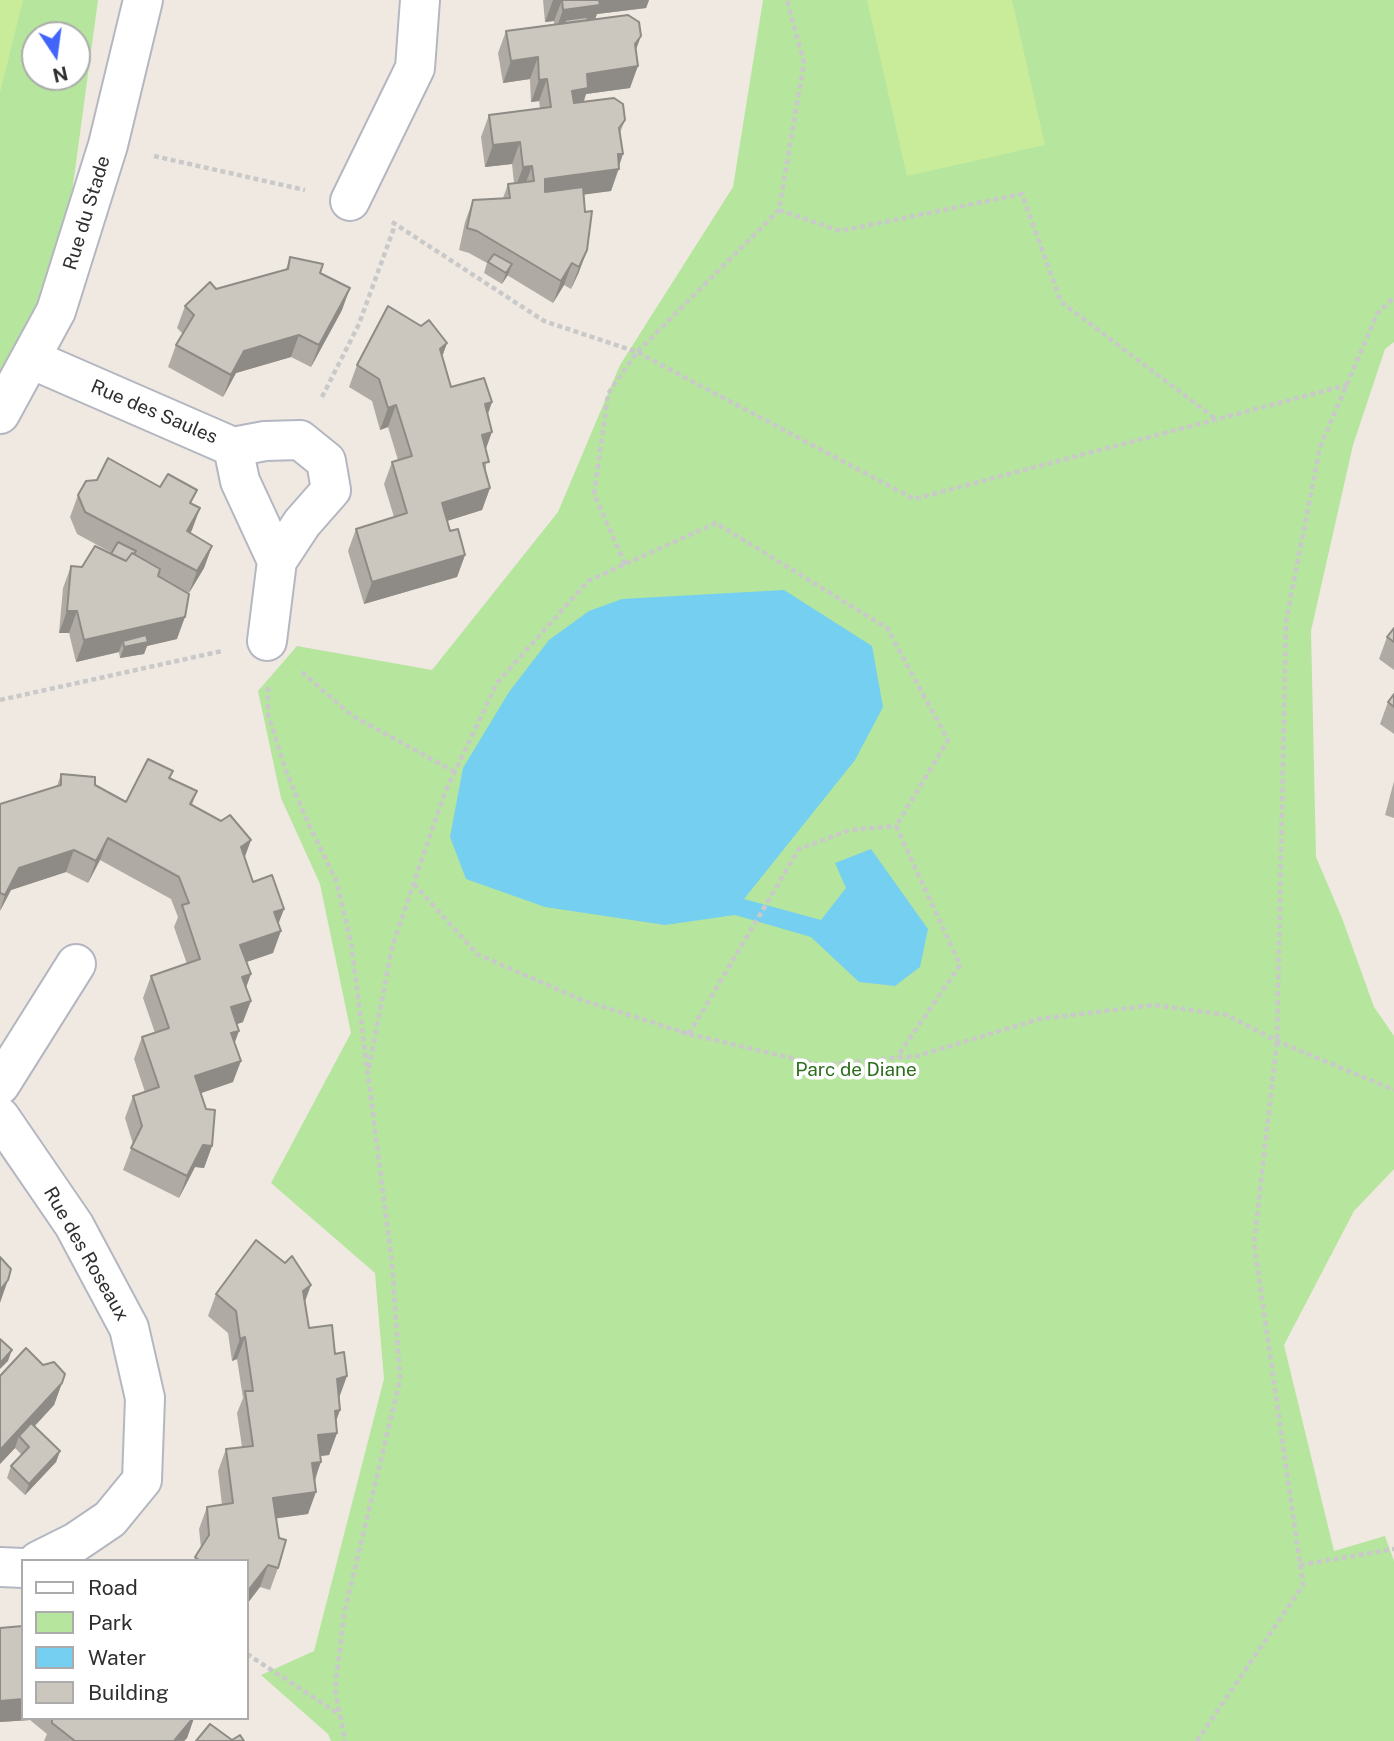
<!DOCTYPE html>
<style>
body{margin:0}
#map{position:relative;width:1394px;height:1741px;overflow:hidden;background:#efe9e1;font-family:"Public Sans",sans-serif}
canvas{display:block}
.legend{position:absolute;left:21px;top:1559px;width:228px;height:161px;box-sizing:border-box;background:#fff;border:2px solid #ababab;margin:0;padding:9px 12px;list-style:none;font-size:21px;color:#2e2e2e}
.legend li{display:flex;align-items:center;gap:14px;height:35px}
.legend b{width:35px;border:2px solid #ababab}
.north{position:absolute;left:21px;top:21px;width:70px;height:70px;box-sizing:border-box;background:#fff;border:2px solid #ababab;border-radius:50%;rotate:167deg;font-size:19px;font-weight:700;line-height:28px;text-align:center;color:#2e2e2e}
.north::after{content:'';display:block;margin:auto;width:24px;height:32px;background:#4264fb;clip-path:polygon(50% 0,100% 100%,50% 72%,0 100%)}
</style>
<div id="map">
<canvas width="1394" height="1741"></canvas>
<ul class="legend">
<li><b style="height:9px;background:#fff"></b>Road</li>
<li><b style="height:19px;background:#b6e59e"></b>Park</li>
<li><b style="height:19px;background:#75cff0"></b>Water</li>
<li><b style="height:19px;background:#cbc7bf"></b>Building</li>
</ul>
<div class="north">N</div>
</div>
<script>
const context = document.querySelector('canvas').getContext('2d');
context.lineJoin = 'round';
function fillPath(path, color) { context.fillStyle = color; context.fill(path, 'evenodd'); }
const shape = rows => new Path2D(rows.map(r => 'M' + r).join(''));
function trace(path, color, width, dash) { context.strokeStyle = color; context.lineWidth = width; context.lineCap = dash ? 'butt' : 'round'; context.setLineDash(dash || []); context.stroke(path); }
function label(font, color, halo, rows, align = 'center') {
  context.font = font + ' "Public Sans",sans-serif'; context.lineWidth = 7; context.setLineDash([]); context.textBaseline = 'middle'; context.strokeStyle = halo; context.fillStyle = color; for (const [text, x, y, turn = 0] of rows) {
    context.save(); context.translate(x, y); context.rotate((+turn || 0) * Math.PI / 180); context.textAlign = isNaN(turn) ? turn : align; if (halo) context.strokeText(text, 0, 0); context.fillText(text, 0, 0); context.restore();
  }
}
fillPath(shape([
 [0,0,98,0,56,311,0,413],
 [35,35,77,35,77,77,35,77],
 [763,0,1394,0,1394,342,1385,349,1353,445,1311,631,1316,857,1342,918,1374,1007,1394,1036,1394,1169,1354,1211,1284,1345,1334,1551,1385,1536,1394,1561,1394,1741,331,1741,328,1734,261,1675,314,1651,384,1379,375,1273,271,1183,351,1033,320,884,281,798,258,691,297,646,432,670,558,512,620,365,733,187]
]), '#b6e59e');
fillPath(shape([
 [0,0,23,0,0,93],
 [867,0,1012,0,1045,145,907,176]
]), '#c9ec9a');
fillPath(shape([
 [784,590,872,646,883,707,855,760,744,899,821,920,846,888,835,863,871,849,928,929,920,967,895,986,859,982,811,937,735,915,665,925,545,907,466,879,450,837,463,768,509,692,549,640,589,611,622,599]
]), '#75cff0');
const minor = shape([
 [350,201,415,68,420,0],
 [31,359,233,447,265,441,300,440,326,461,331,490,302,523,277,561,267,641],
 [0,414,56,311,108,145,143,0],
 [233,447,240,481,277,561],
 [0,1085,76,964],
 [0,1117,74,1225,129,1328,145,1398,142,1480,110,1519,76,1542,38,1561],
 [0,1567,23,1568]
]);
trace(minor, '#b4b7c1', 42);
trace(shape([
 [154,156,305,190],
 [779,210,840,231,1022,194,1061,302,1216,419],
 [392,222,544,321,637,352,914,499,1347,385],
 [322,397,359,324,395,225],
 [625,564,594,494,608,394,637,352,779,210,804,63,787,0],
 [302,672,351,715,455,772],
 [268,687,268,714,286,771,309,825,336,880,351,942,392,1263,400,1380,344,1614,335,1690,345,1741],
 [0,700,222,651],
 [896,826,960,965,897,1057],
 [414,884,477,954,582,1000,689,1034,680,1032,821,1065,917,1056,1039,1019,1154,1005,1227,1015,1277,1041,1394,1090],
 [689,1034,799,849,850,830,896,826],
 [369,1068,392,947,445,792,497,683,588,581,625,564,716,523,887,628,948,740,896,826],
 [1300,1565,1394,1549],
 [247,1654,339,1714],
 [1197,1741,1303,1585,1254,1243,1277,1041,1286,621,1320,447,1377,314,1394,297]
]), '#c9c9c9', 4.5, [5, 3.5]);
trace(minor, '#fff', 38);
fillPath(shape([
 [543,0,649,0,646,8,597,14,595,19,636,52,630,88,586,94,584,102,625,120,620,133,619,169,611,191,584,194,579,272,571,289,564,285,553,303,507,275,502,284,484,273,487,263,469,253,459,250,465,222,473,200,503,198,508,184,514,183,512,164,485,167,481,137,489,115,540,108,539,101,531,102,530,79,503,83,498,53,506,31,554,24,554,21,545,22],
 [290,257,320,273,342,310,311,367,291,357,236,373,223,397,168,367,176,345,183,334,177,328,185,306,216,289,286,269],
 [447,343,442,357,451,387,492,402,488,414,486,450,486,471,490,488,482,510,447,521,450,531,465,555,457,577,364,604,348,551,356,529,394,517,384,484,392,462,398,460,388,427,380,430,372,401,349,387,357,365],
 [78,495,191,504,200,508,190,533,212,546,204,568,189,593,177,587,177,639,147,646,144,654,120,658,119,652,76,662,69,633,59,633,63,588,71,566,82,567,112,553,77,534,70,517],
 [1394,628,1394,670,1379,659,1387,637],
 [1394,694,1394,734,1380,724,1388,702],
 [173,771,170,778,197,791,192,805,251,840,244,857,253,882,284,909,278,923,273,953,246,962,246,987,243,1022,237,1024,235,1042,233,1082,201,1093,212,1146,204,1168,195,1167,179,1198,123,1170,133,1144,125,1118,133,1096,145,1092,134,1059,142,1037,155,1033,143,998,151,976,187,964,174,927,178,917,171,899,100,860,88,883,66,872,11,890,0,911,0,804,57,786,61,774,95,785,126,802],
 [1394,781,1394,818,1385,815],
 [216,1294,305,1302,309,1328,338,1398,340,1410,336,1421,337,1433,329,1455,321,1456,308,1514,276,1518,278,1568,270,1590,260,1587,247,1604,247,1561,193,1561,201,1548,199,1529,207,1507,222,1505,218,1471,226,1449,242,1447,237,1413,243,1398,237,1359,232,1361,228,1333,208,1316],
 [43,1365,65,1374,54,1405,34,1426,60,1451,56,1462,25,1495,7,1478,11,1466,22,1455,15,1448,0,1464,0,1376],
 [0,1628,23,1718,194,1718,187,1738,184,1741,44,1741,47,1734,30,1720,0,1722]
]), '#afaba4');
fillPath(shape([
 [553,0,562,0,554,21,545,22],
 [596,0,649,0,646,8,597,14,592,27,565,20,561,31,555,32,563,10],
 [641,36,633,58,635,44],
 [538,57,530,79,503,83,511,61],
 [638,66,630,88,586,94,580,110,564,113,572,91,587,74],
 [547,79,539,101,531,102,539,80],
 [520,142,512,164,485,167,493,145],
 [618,154,623,154,611,191,537,201,545,179],
 [532,166,524,188,515,189,523,167],
 [587,250,579,272,571,289,579,267],
 [572,263,564,285,553,303,561,281],
 [512,264,508,275,502,284,506,273],
 [350,288,342,310,311,367,319,345],
 [299,335,291,357,236,373,223,397,231,375,244,351],
 [447,343,439,365,440,349],
 [492,402,484,424,485,404],
 [396,405,388,427,380,430,388,408],
 [492,432,484,454,482,435],
 [490,488,482,510,434,525,442,503],
 [200,508,192,530,179,553,187,531],
 [212,546,204,568,189,593,197,571],
 [465,555,457,577,364,604,372,582],
 [67,611,77,611,69,633,59,633],
 [185,617,177,639,147,646,144,654,120,658,124,647,123,641,119,652,76,662,84,640],
 [108,838,100,860,88,883,96,861],
 [251,840,243,862,241,847],
 [74,850,66,872,11,890,0,911,5,895,19,868],
 [284,909,276,930,274,912],
 [281,931,273,953,232,967,240,945],
 [251,974,243,996,242,977],
 [251,1001,243,1022,223,1029,231,1007],
 [239,1031,231,1053,231,1033],
 [241,1061,233,1082,187,1098,195,1076],
 [203,1145,212,1146,204,1168,195,1167,179,1198,187,1176],
 [8,1280,0,1303,0,1290],
 [311,1285,303,1307,303,1291],
 [245,1337,237,1359,232,1361,240,1339],
 [12,1350,8,1361,0,1369,0,1363],
 [347,1376,339,1398,337,1379],
 [62,1383,54,1405,22,1440,19,1436,15,1448,0,1464,0,1450],
 [340,1410,332,1432,335,1411],
 [337,1433,329,1455,310,1457,318,1435],
 [60,1451,56,1462,25,1495,29,1484],
 [321,1462,313,1484,312,1463],
 [316,1492,308,1514,265,1520,273,1498],
 [268,1565,260,1587,247,1604,247,1592],
 [23,1699,23,1718,31,1718,30,1720,0,1722,0,1701],
 [193,1718,194,1718,187,1738,184,1741,174,1741]
]), '#8e8b86');
const building = shape([
 [562,0,599,0,600,5,563,10,562,0],
 [628,15,639,22,641,36,635,44,638,66,587,74,588,88,572,91,574,103,614,98,623,104,625,120,619,128,623,154,618,154,619,169,545,179,545,192,583,187,585,212,592,211,587,250,579,267,572,263,561,281,477,231,467,228,473,200,510,198,508,184,534,181,532,166,523,167,520,142,493,145,489,115,551,107,547,79,539,80,538,57,511,61,506,31,628,15],
 [587,17,588,20,565,23,565,20,587,17],
 [494,254,512,264,506,273,488,262,494,254],
 [290,257,323,264,320,273,350,288,319,345,299,335,244,351,231,375,176,345,194,315,185,306,210,282,216,289,288,269,290,257],
 [388,306,421,326,429,320,447,343,440,349,451,387,484,378,492,402,485,404,492,432,482,435,489,462,483,463,490,488,442,503,450,531,458,529,465,555,372,582,356,529,407,513,392,462,412,456,396,405,388,408,379,379,357,365,388,306],
 [108,458,160,487,168,474,197,490,190,503,200,508,187,531,212,546,197,571,85,512,78,495,86,481,97,480,108,458],
 [118,542,136,551,134,554,132,553,126,561,111,554,118,542],
 [95,546,126,561,132,553,160,569,158,576,189,594,185,617,84,640,77,611,67,611,71,566,82,567,95,546],
 [1394,628,1394,642,1387,637,1394,628],
 [146,635,148,642,124,647,123,641,146,635],
 [1394,694,1394,707,1388,702,1394,694],
 [148,759,173,771,169,778,197,791,190,804,221,821,230,815,251,840,241,847,253,882,272,875,284,909,274,912,281,931,240,945,251,974,242,977,251,1001,231,1007,239,1031,231,1033,241,1061,195,1076,206,1109,215,1110,212,1146,203,1145,187,1176,131,1148,142,1126,133,1096,159,1087,142,1037,169,1028,151,976,200,959,182,905,189,903,179,877,108,838,96,861,74,850,19,868,5,895,0,893,0,804,61,785,61,774,95,777,95,785,126,802,148,759],
 [256,1240,285,1263,292,1256,311,1285,303,1291,309,1328,332,1325,335,1354,344,1352,347,1376,337,1379,340,1410,335,1411,337,1433,318,1435,321,1462,312,1463,316,1492,273,1498,279,1538,286,1540,278,1568,268,1565,247,1592,247,1561,200,1561,195,1557,209,1535,207,1507,233,1503,226,1449,253,1446,245,1391,253,1391,245,1337,240,1339,236,1311,216,1294,256,1240],
 [0,1257,11,1269,8,1280,0,1290,0,1257],
 [0,1339,12,1350,0,1363,0,1339],
 [26,1348,43,1365,54,1362,65,1374,62,1383,0,1450,0,1376,26,1348],
 [31,1423,60,1451,29,1484,11,1466,29,1447,19,1436,31,1423],
 [23,1626,23,1699,0,1701,0,1628,23,1626],
 [53,1718,193,1718,174,1741,75,1741,52,1723,52,1720,53,1718],
 [210,1724,232,1740,240,1735,244,1741,196,1741,210,1724]
]);
fillPath(building, '#cbc7bf');
trace(building, '#8e8b86', 2);
label('19px', '#2e2e2e', '#fff', [
 ["Rue du Stade",87,213,-73],
 ["Rue des Saules",154,412,23],
 ["Rue des Roseaux",86,1254,60]
]);
label('19px', '#2c6e1b', '#fff', [
 ["Parc de Diane",856,1070]
]);
</script>
